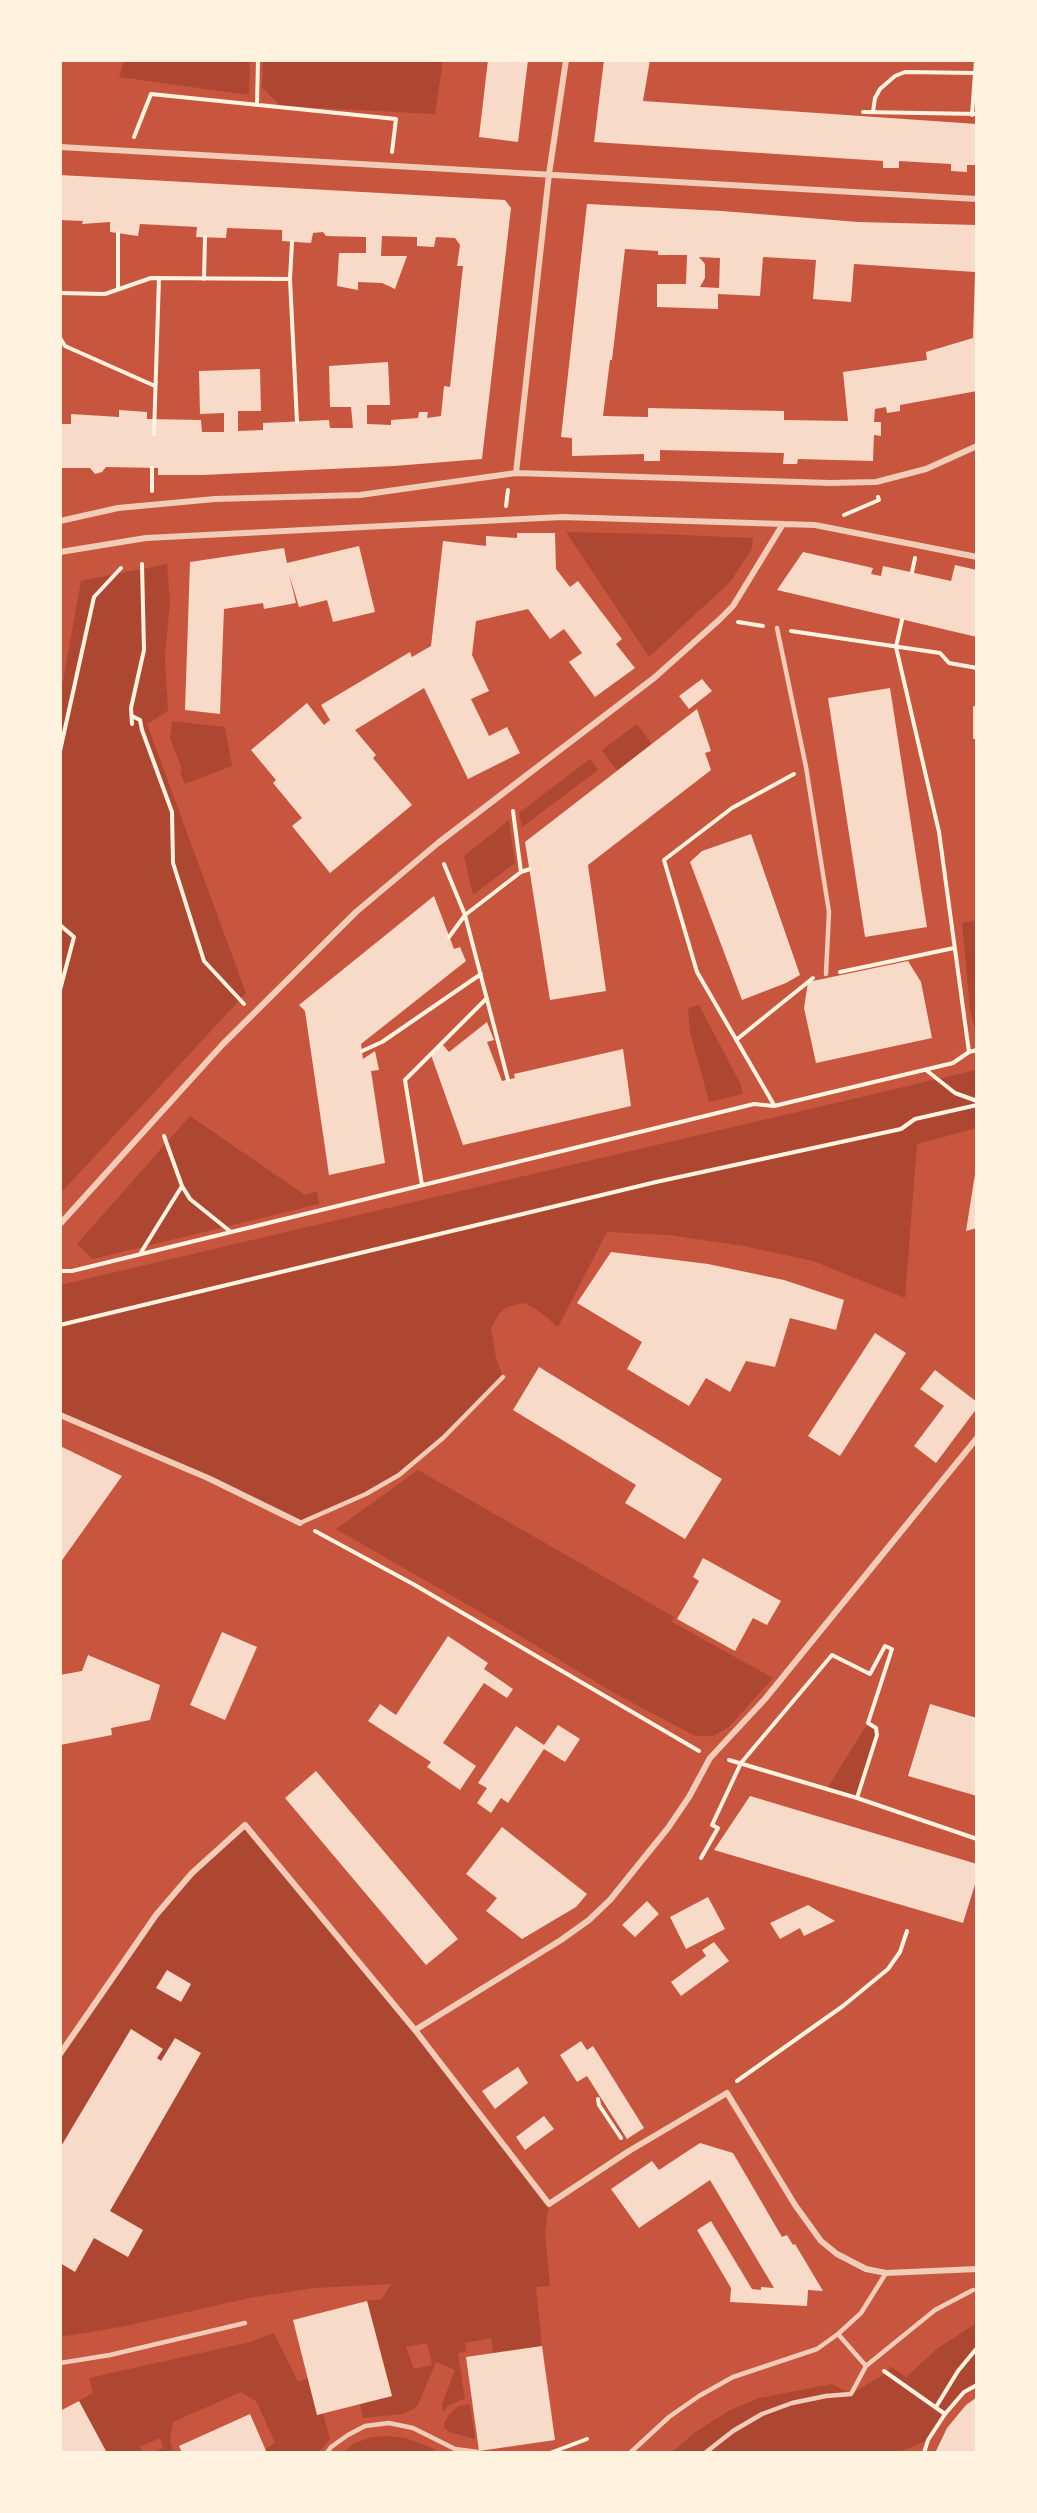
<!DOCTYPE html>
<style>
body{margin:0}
#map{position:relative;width:1037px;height:2513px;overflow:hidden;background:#c8553d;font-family:"Alegreya Sans",sans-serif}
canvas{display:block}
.frame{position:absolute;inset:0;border:62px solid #fff3e0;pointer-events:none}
</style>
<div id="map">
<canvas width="1037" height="2513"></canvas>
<div class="frame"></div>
</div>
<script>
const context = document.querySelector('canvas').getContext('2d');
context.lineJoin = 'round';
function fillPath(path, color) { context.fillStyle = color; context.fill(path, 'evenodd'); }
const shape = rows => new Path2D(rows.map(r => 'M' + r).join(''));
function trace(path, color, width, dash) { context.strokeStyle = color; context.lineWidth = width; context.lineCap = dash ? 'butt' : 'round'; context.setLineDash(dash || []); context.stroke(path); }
fillPath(shape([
 [124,60,250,60,249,95,119,77],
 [263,60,443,60,435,114,281,106,262,88],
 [566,532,659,534,753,538,752,549,730,582,649,657],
 [167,564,170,602,165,657,168,711,147,724,246,993,60,1194,60,697,81,581],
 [172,721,225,727,232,766,185,784,180,773,182,769,170,739],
 [637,724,652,744,617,771,602,750],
 [590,759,598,770,522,827,519,813],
 [509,820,515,863,473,895,464,856],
 [974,921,975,926,977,926,977,1036,970,1010,962,923],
 [699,1005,740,1083,743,1094,709,1102,690,1032,688,1008],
 [975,1058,977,1058,977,1128,917,1144,905,1298,813,1261,743,1246,669,1235,607,1232,558,1327,540,1312,525,1303,507,1307,499,1314,491,1328,496,1358,503,1377,421,1458,366,1494,300,1523,208,1478,60,1415,60,1285,976,1070],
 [190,1116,305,1195,317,1191,319,1204,93,1259,77,1244],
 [418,1470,674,1617,672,1622,773,1678,729,1727,713,1736,695,1736,616,1694,487,1616,336,1529],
 [868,1723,877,1731,857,1798,826,1790],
 [245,1825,415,2030,549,2204,545,2233,550,2286,536,2287,542,2346,493,2353,491,2338,465,2343,466,2352,458,2353,465,2399,449,2405,443,2412,442,2404,455,2370,436,2362,418,2405,412,2410,402,2414,363,2418,360,2404,392,2396,367,2301,382,2299,391,2284,314,2288,249,2298,126,2326,60,2337,60,2054,156,1915,192,1873],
 [427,2343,432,2365,414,2369,406,2347],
 [977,2323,977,2385,964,2392,945,2414,928,2440,897,2453,671,2453,694,2433,730,2410,759,2398,832,2384,851,2394,888,2372,890,2366,906,2377,938,2348],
 [274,2333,298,2382,308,2378,318,2415,323,2414,330,2439,318,2453,267,2453,265,2449,275,2443,256,2401,241,2392,173,2422,170,2439,173,2453,151,2453,163,2448,160,2438,140,2447,144,2453,107,2453,79,2401,93,2393,89,2378,250,2342],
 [470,2404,475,2439,449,2432,444,2427,444,2423,450,2413,459,2406],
 [387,2436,406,2438,437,2450,417,2453,343,2453,353,2444,371,2437]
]), '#ae4732');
fillPath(shape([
 [488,60,528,60,518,142,479,137],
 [604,60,650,60,643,101,977,124,977,165,967,165,967,172,951,171,951,164,899,161,899,168,883,168,883,161,594,142],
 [60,175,505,200,511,208,482,459,394,466,203,475,158,475,158,468,106,467,102,472,95,474,90,468,60,468,60,424,71,424,71,414,119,417,119,410,147,412,147,419,201,420,202,432,224,432,224,413,200,414,199,371,260,369,261,411,238,411,238,431,263,430,263,423,329,420,330,428,353,428,351,407,330,407,329,366,388,362,390,405,367,405,367,424,391,425,391,420,418,418,419,412,428,412,427,418,441,416,444,386,450,387,463,266,457,266,460,245,455,238,436,237,434,247,417,246,417,237,382,236,381,256,407,256,395,289,382,283,358,282,358,290,337,286,339,253,366,253,366,237,326,236,323,232,313,233,311,243,282,241,282,230,227,228,226,238,196,237,197,227,140,224,138,236,110,232,110,222,82,224,83,221,60,220],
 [587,204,722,211,858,222,977,225,977,391,900,405,900,411,887,413,886,407,875,409,874,422,881,422,881,436,874,435,873,461,798,459,797,464,783,464,784,453,660,450,660,461,644,461,644,454,572,456,572,438,561,437],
 [625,249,658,251,658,255,687,255,686,284,657,284,657,307,718,309,718,294,760,296,763,257,816,260,813,299,851,302,854,264,975,272,973,338,926,352,927,360,843,372,848,421,784,420,784,411,648,408,648,417,603,416,610,360,612,360],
 [699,257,720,258,719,288,700,287,705,278,705,264],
 [517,533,555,533,556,569,570,587,578,581,622,639,616,644,635,668,595,697,569,662,582,653,564,629,550,639,528,609,476,621,472,655,489,691,471,699,489,736,507,727,520,753,468,779,424,688,355,730,376,755,373,758,412,805,330,873,292,826,302,818,273,783,276,780,251,750,307,703,324,725,330,720,321,705,410,652,412,657,431,646,443,541,486,546,486,536,517,538],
 [359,546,375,612,333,622,327,600,299,607,289,574,296,603,264,609,263,603,224,609,220,714,185,710,190,562,284,548,287,563],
 [803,552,873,568,871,574,881,576,883,566,951,581,955,565,977,570,977,637,777,590],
 [702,679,712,691,689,709,679,696],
 [890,688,927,927,865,937,828,698],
 [973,706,977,707,977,739,973,739],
 [697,709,711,751,705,753,711,770,588,865,606,991,550,1000,525,842],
 [751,834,800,975,786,983,742,1000,690,862,702,851],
 [434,896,454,949,460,947,466,961,361,1044,363,1059,375,1051,379,1070,371,1071,385,1163,329,1175,305,1011,299,1005],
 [908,961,921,982,932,1038,816,1063,804,1008,808,982],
 [487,1022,494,1040,487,1042,502,1081,515,1078,514,1074,623,1049,631,1106,463,1145,431,1055,443,1045,449,1052],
 [976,1168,977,1228,966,1231],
 [611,1252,708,1264,784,1280,844,1300,836,1330,790,1318,775,1367,746,1361,730,1392,706,1378,689,1406,627,1369,642,1342,577,1303],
 [875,1333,906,1353,840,1456,808,1436],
 [539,1367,722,1479,685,1539,625,1503,636,1485,513,1410],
 [935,1370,977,1402,977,1408,936,1463,914,1446,944,1406,920,1389],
 [60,1446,122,1476,60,1563],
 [703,1558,781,1601,767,1625,753,1618,735,1651,677,1619,699,1581,693,1577],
 [222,1632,257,1647,225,1720,190,1705],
 [448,1636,488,1663,484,1669,513,1689,507,1698,484,1683,443,1743,476,1766,460,1790,427,1767,431,1762,368,1721,380,1704,396,1715],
 [88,1655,160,1685,150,1720,111,1728,112,1735,60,1745,60,1675,82,1671],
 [930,1704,977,1718,977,1796,908,1776],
 [558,1725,580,1739,565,1762,544,1749,508,1803,501,1798,491,1813,477,1803,487,1788,478,1783,516,1726,544,1745],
 [316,1771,458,1939,426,1965,285,1798],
 [750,1796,977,1864,977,1878,963,1923,714,1850],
 [502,1827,587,1894,576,1907,522,1939,486,1911,497,1898,466,1874],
 [708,1897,725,1929,686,1949,670,1917],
 [647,1901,659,1914,635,1937,622,1925],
 [808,1905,835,1921,804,1936,800,1928,780,1939,770,1923],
 [714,1942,729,1961,681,1996,671,1982,706,1956,702,1950],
 [167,1970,191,1984,181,2002,156,1988],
 [131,2029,163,2049,157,2058,161,2061,175,2038,201,2053,110,2211,143,2230,128,2257,94,2238,75,2272,60,2263,60,2148],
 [581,2041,587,2050,593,2046,644,2128,627,2139,587,2076,577,2082,560,2055],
 [518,2067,528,2083,495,2109,482,2091],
 [544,2116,554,2129,525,2150,516,2137],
 [700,2143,733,2153,782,2237,787,2235,793,2245,795,2244,823,2291,808,2290,807,2306,730,2302,731,2288,697,2230,711,2221,752,2289,761,2290,761,2287,774,2288,710,2180,639,2228,611,2189,652,2161,659,2170],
 [367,2301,392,2396,317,2415,293,2320],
 [542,2346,555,2440,479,2451,466,2357],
 [977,2397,977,2453,935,2453,947,2428,966,2405],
 [79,2401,107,2453,60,2453,60,2411],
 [250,2414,267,2453,182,2453,179,2446]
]), '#f7dbc8');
trace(shape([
 [257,105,258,60],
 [863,112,977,114],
 [873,112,875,98,880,89,895,76,905,72,975,73],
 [972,115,976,60],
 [134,137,151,94,396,119,392,152],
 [204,279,205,237],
 [290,279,292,242],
 [118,289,118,233],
 [60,293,105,294,151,278,290,279,297,422],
 [60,338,65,346,155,386],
 [154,434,159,278],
 [152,491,152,468],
 [506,506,508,490],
 [844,515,879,500,878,497],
 [912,572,915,558],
 [902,620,896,647,939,832,969,1052],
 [738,622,763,626],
 [791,631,940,653,949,663,977,668],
 [132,716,140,720,142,730,172,812,173,863,204,961,244,1004],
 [132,724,131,708,144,650,142,564],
 [60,751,94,597,121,568],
 [513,811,521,872],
 [444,864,465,915,508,1080],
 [60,925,74,937,60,990],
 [449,937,465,915,521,872,530,869],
 [840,972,954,948],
 [736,1040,813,978],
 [362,1051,382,1042,481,974],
 [926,1070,955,1093,977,1101],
 [774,1105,697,972,664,860,732,808,794,774],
 [164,1136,182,1186,190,1199,231,1232],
 [422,1185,405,1080,487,998],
 [140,1254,182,1186],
 [60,1271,72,1271,754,1104,774,1106,953,1063,969,1052,977,1050],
 [60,1325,656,1182,901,1129,915,1119,977,1105],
 [315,1531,413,1584,699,1751],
 [729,1760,857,1798,977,1839],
 [701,1858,718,1828,712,1825,741,1763,832,1655,870,1674,885,1646,892,1649,868,1723,876,1728,877,1735,857,1798],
 [737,2081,843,2006,888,1969,900,1952,907,1931],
 [598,2099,599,2105,621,2138],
 [884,2371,945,2414],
 [936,2407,958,2371,977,2348],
 [550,2453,587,2439],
 [924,2453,928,2440,945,2414,964,2392,977,2385]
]), '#fff3e0', 4);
trace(shape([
 [777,628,806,767,829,912,826,974],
 [300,1523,366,1494,399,1475,443,1438,503,1377],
 [60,2363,110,2355,245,2323],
 [866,2366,935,2310,973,2290],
 [327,2453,331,2447,348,2435,365,2426,389,2423,413,2428,455,2449,478,2452],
 [630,2453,669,2417,699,2396,733,2377,817,2349,838,2334,861,2313,886,2273],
 [705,2453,733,2431,762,2414,792,2403,826,2396,851,2394,866,2366,838,2334]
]), '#f1ccb7', 4.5);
trace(shape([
 [60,147,977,199],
 [516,473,549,174,566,60],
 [60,521,118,508,215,499,360,495,516,473,830,483,876,482,926,469,977,446],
 [60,552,146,538,562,517,815,525,977,557],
 [60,1224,222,1045,356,912,438,843,654,678,719,620,733,606,783,524],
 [60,1415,208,1478,300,1523],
 [415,2030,561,1940,589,1920,610,1900,668,1828,689,1797,710,1758,765,1699,977,1438],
 [60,2054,156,1915,192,1873,245,1825,415,2030,549,2204,629,2151,727,2093,795,2205,821,2241,837,2254,866,2269,886,2273,977,2269]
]), '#f1ccb7', 6);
</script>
